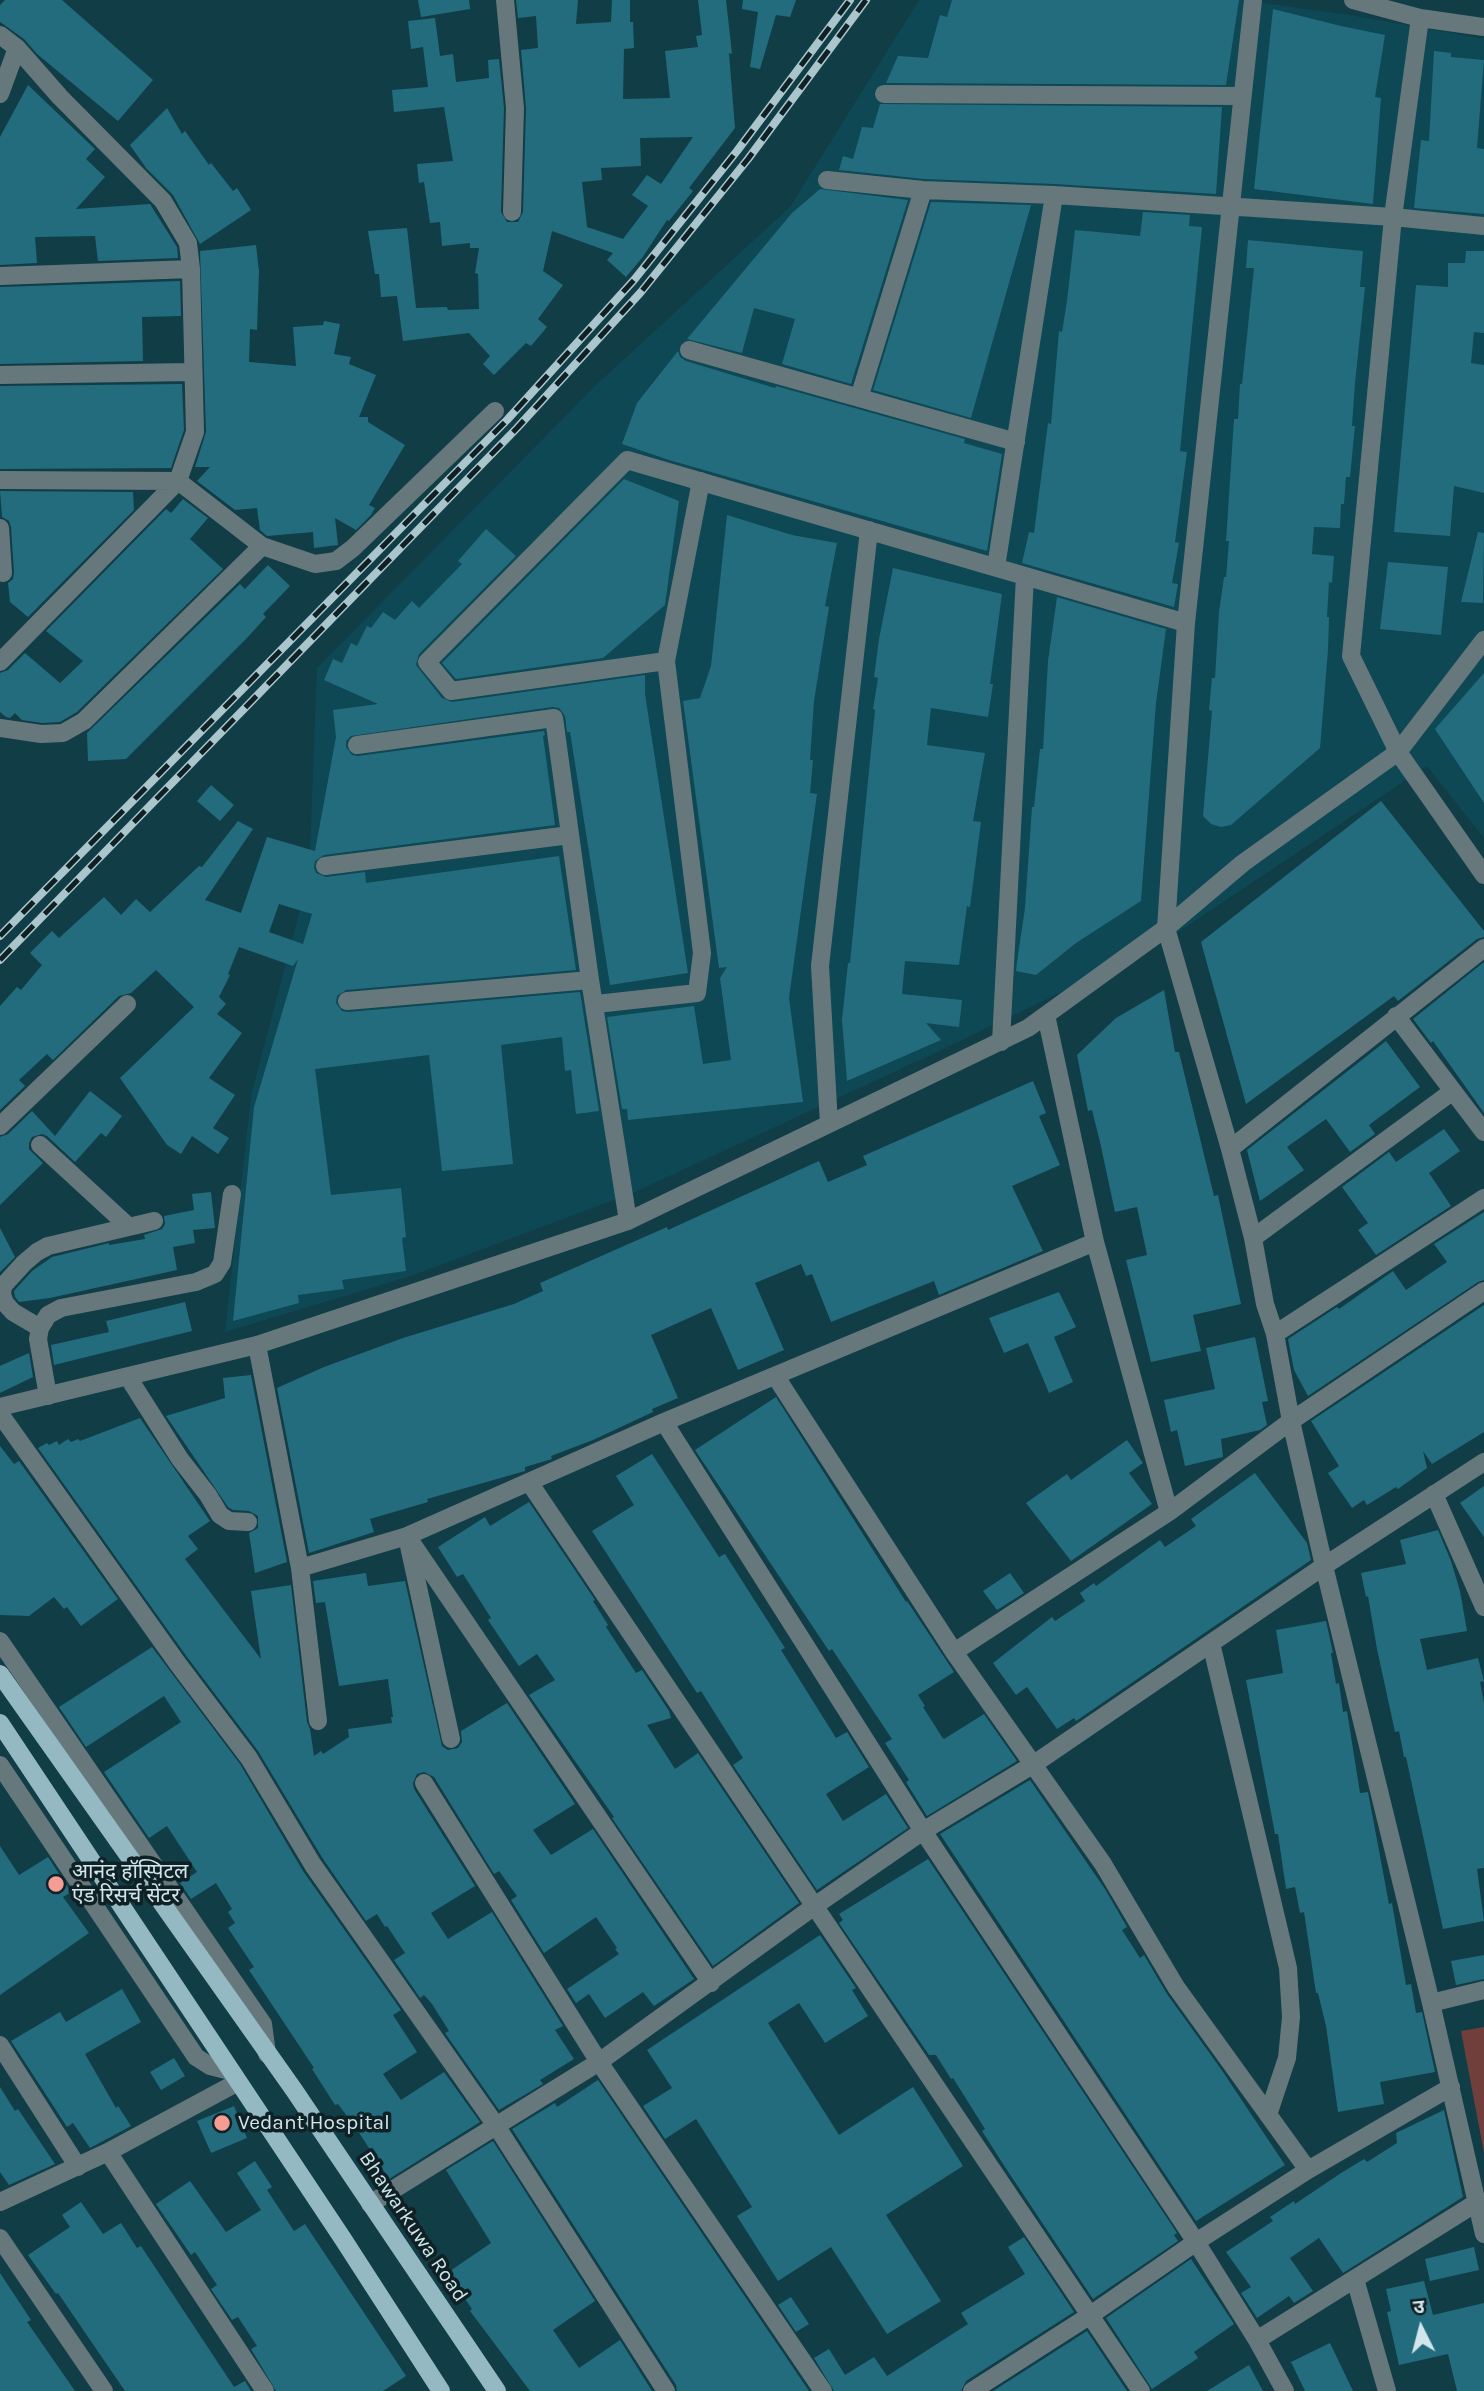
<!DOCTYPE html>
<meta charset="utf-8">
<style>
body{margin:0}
#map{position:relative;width:1484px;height:2391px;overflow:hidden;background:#113d47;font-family:Karla,"Noto Sans Devanagari",sans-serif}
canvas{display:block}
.north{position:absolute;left:1386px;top:2293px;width:70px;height:70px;-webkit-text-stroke:5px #0f2125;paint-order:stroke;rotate:354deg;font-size:19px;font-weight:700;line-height:28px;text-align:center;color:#d0e6ec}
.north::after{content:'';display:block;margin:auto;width:24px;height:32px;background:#d0e6ec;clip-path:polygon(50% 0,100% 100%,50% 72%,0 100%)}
</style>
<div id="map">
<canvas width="1484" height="2391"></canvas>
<div class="north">उ</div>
</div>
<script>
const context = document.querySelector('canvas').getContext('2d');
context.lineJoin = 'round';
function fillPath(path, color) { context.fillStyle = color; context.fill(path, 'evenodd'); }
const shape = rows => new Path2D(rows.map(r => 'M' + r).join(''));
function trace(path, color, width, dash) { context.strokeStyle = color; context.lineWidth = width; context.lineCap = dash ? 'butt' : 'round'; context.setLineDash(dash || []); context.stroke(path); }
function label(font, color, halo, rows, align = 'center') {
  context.font = font + ' Karla,"Noto Sans Devanagari",sans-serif'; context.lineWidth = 7; context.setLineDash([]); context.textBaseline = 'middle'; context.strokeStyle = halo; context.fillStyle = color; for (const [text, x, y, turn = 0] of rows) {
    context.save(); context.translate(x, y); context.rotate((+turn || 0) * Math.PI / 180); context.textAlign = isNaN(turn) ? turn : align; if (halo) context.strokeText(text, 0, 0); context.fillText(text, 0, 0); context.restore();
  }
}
fillPath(shape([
 [919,0,1242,0,1356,16,1484,39,1484,838,1427,766,1157,946,935,1053,635,1192,411,1276,225,1332,251,1095,309,876,317,668,598,383,790,207]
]), '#0d4854');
fillPath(shape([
 [1484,2027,1484,2153,1461,2031]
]), '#703f3b');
fillPath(shape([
 [5,0,62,0,153,80,118,121,37,54,24,39,0,22,0,5],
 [418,0,469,0,470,9,421,17],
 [516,0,578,0,576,24,611,22,612,0,630,0,630,22,633,22,634,48,624,49,623,99,670,98,665,51,698,47,696,36,702,35,698,0,726,0,732,54,729,53,735,128,689,188,693,191,669,221,667,220,642,258,626,277,607,260,613,253,552,231,543,271,563,285,538,319,547,327,531,346,526,343,494,375,483,364,490,356,469,333,403,341,397,296,381,297,379,274,375,274,368,231,407,228,416,308,447,307,448,310,479,309,478,274,475,273,479,248,470,248,470,243,442,246,440,222,430,223,424,182,419,183,417,164,453,161,444,107,394,112,392,90,428,87,423,47,411,49,408,21,435,18,440,56,453,54,456,82,489,78,488,60,499,59,504,108,501,212,507,222,518,222,523,212,526,108,521,50,538,48,536,16,518,18],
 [693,137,661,184,647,175,632,195,648,206,623,239,587,227,582,182,602,180,601,168,641,166,640,138],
 [743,0,796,0,790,17,776,15,760,69,750,67,758,12,742,9],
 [952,0,1239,0,1226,85,886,83,898,56,928,58,940,15,947,17],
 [1273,9,1341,26,1385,35,1375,97,1381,98,1373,204,1254,189],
 [1434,51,1451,53,1451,57,1484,60,1477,148,1484,149,1484,214,1414,208,1421,140,1429,141],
 [28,85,95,149,86,159,105,177,76,209,150,204,177,247,178,258,98,261,95,236,35,237,37,263,0,265,0,137],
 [880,104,1222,107,1216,194,1054,184,924,179,839,170,843,156,853,159,862,127,873,128],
 [167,108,182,134,185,131,209,165,211,163,233,191,237,188,251,210,200,244,173,195,146,168,130,145],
 [820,189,908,200,851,384,782,364,795,319,754,308,742,353,687,339,792,213],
 [931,202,1031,205,971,418,873,390],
 [1143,212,1190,215,1189,226,1202,227,1180,451,1187,452,1175,542,1179,543,1172,583,1178,584,1174,607,1022,563,1029,532,1034,533,1048,423,1051,424,1059,331,1062,332,1067,301,1075,230,1140,236],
 [1248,240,1363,251,1360,287,1365,287,1355,383,1352,426,1355,426,1350,477,1346,477,1344,504,1341,504,1340,528,1314,527,1312,554,1334,556,1332,583,1329,582,1327,617,1329,617,1328,650,1320,748,1231,825,1221,827,1211,824,1203,816,1212,711,1209,710,1212,678,1215,678,1219,612,1224,577,1226,577,1229,541,1226,541,1234,419,1238,419,1240,384,1242,384,1254,268,1246,268],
 [256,245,259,271,257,330,250,329,249,362,296,366,293,327,323,325,324,321,340,324,334,354,351,357,349,364,376,375,359,417,368,417,368,422,405,445,369,505,375,508,371,515,356,530,335,518,338,545,314,548,313,532,267,536,260,530,257,508,235,510,197,481,210,467,195,467,206,432,200,251],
 [1466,251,1484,251,1484,333,1474,332,1471,363,1484,365,1484,493,1454,486,1450,536,1394,532,1416,285,1448,287,1448,263,1465,263],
 [180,281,181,316,142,317,143,361,0,364,0,287],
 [678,351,680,357,686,361,775,388,776,386,965,439,964,443,1002,454,987,551,669,460,622,444,637,403],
 [182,384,184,430,171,468,0,469,0,386],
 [624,479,679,501,665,605,603,658,456,679,442,663],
 [0,491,133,492,134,510,28,617,10,602,8,583,13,579,14,572,11,527,9,521,2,517],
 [183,499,208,518,190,539,223,569,77,712,60,722,42,723,22,720,15,713,10,718,6,717,0,712,0,673,8,670,25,653,60,683,83,661,46,631,166,509,171,513],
 [727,515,792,535,837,543,825,606,829,607,814,701,810,760,813,760,810,793,817,794,789,998,803,1102,628,1120,627,1109,622,1109,607,1017,694,1006,703,1064,731,1060,720,978,727,967,719,968,683,701,700,698,711,666],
 [486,529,516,556,419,654,416,665,442,698,452,702,645,675,645,694,688,973,610,985,570,732,567,732,565,716,559,708,552,707,351,736,346,741,346,747,352,755,358,756,544,731,545,735,543,736,555,825,324,855,315,861,314,868,316,873,326,877,365,872,366,883,559,856,576,970,346,990,337,996,336,1003,342,1011,348,1012,580,992,599,1111,576,1114,571,1070,565,1071,562,1037,501,1045,513,1164,442,1171,429,1055,315,1069,331,1195,401,1188,406,1237,402,1238,406,1271,342,1280,344,1289,298,1295,299,1303,233,1321,254,1107,298,959,293,966,239,947,228,974,230,975,219,997,226,1004,217,1014,242,1033,209,1078,235,1095,213,1128,229,1138,218,1154,192,1136,181,1154,167,1145,120,1078,194,1007,156,970,131,993,119,996,53,1060,47,1054,19,1080,25,1086,0,1110,0,1006,17,987,21,990,42,965,30,953,52,931,59,938,104,897,121,915,136,899,150,912,199,866,202,867,238,821,253,829,205,900,241,913,267,837,315,851,336,737,333,710,378,704,324,680,333,659,342,663,351,643,357,646,367,626,371,628,383,612,395,620,412,601,419,608,462,564,458,561],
 [279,904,312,914,303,944,269,932],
 [1478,532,1484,533,1483,603,1461,602],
 [1388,562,1448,567,1441,635,1380,629],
 [268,565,290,586,263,614,266,617,247,638,126,759,88,761,87,733,240,584,245,589],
 [893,568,1002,594,990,684,993,684,988,717,931,708,927,745,985,753,973,821,981,822,970,907,967,906,959,965,905,961,902,994,962,1000,959,1027,926,1023,941,1040,847,1081,842,1020,848,963,850,963,875,710,873,709,878,678,874,677,879,639],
 [1057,597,1166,629,1156,703,1141,901,1076,943,1036,975,1016,971,1017,962,1025,908,1032,807,1034,807,1040,749,1043,749,1048,661],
 [1484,673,1484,803,1435,729],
 [211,785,234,805,220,821,197,801],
 [1381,801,1484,931,1484,937,1477,939,1398,1001,1394,996,1246,1104,1201,942],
 [1484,962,1484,1113,1433,1041,1431,1043,1413,1019],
 [1164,990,1175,1052,1179,1052,1214,1196,1218,1195,1241,1304,1193,1315,1201,1351,1151,1362,1126,1260,1147,1255,1137,1207,1115,1212,1100,1142,1092,1110,1088,1111,1077,1055,1116,1018],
 [1386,1041,1420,1087,1369,1125,1375,1134,1350,1152,1326,1119,1287,1147,1304,1170,1260,1201,1247,1150],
 [1033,1081,1046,1113,1039,1116,1060,1165,1012,1186,1043,1251,939,1295,934,1281,831,1322,812,1274,806,1276,801,1264,755,1283,784,1350,738,1370,711,1308,651,1335,678,1398,652,1409,653,1412,593,1440,551,1456,552,1459,525,1467,525,1471,427,1499,428,1502,370,1519,374,1532,309,1553,277,1388,324,1367,403,1338,514,1304,543,1291,540,1283,667,1227,668,1230,819,1161,828,1182,867,1165,863,1156],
 [90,1091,122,1116,106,1137,101,1133,75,1162,47,1136,42,1134,32,1137,29,1143,29,1149,43,1163,0,1205,0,1137,8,1134,32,1111,55,1136],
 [1444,1129,1460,1151,1429,1173,1451,1206,1376,1255,1358,1230,1368,1223,1342,1187,1389,1152,1396,1162],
 [211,1192,215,1228,193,1230,195,1243,173,1247,177,1270,50,1298,19,1302,15,1297,14,1291,32,1271,52,1257,109,1243,109,1245,145,1239,144,1235,162,1229,165,1224,164,1216,194,1210,192,1194],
 [1484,1212,1484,1280,1478,1282,1308,1396,1294,1370,1288,1339,1337,1307,1339,1309,1393,1271,1406,1290,1447,1262,1434,1244],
 [0,1228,15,1257,0,1272],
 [1059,1292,1076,1327,1054,1337,1073,1382,1049,1393,1028,1343,1004,1353,989,1318],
 [185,1302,192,1331,54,1365,51,1345,109,1332,106,1321],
 [1484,1305,1484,1432,1432,1464,1423,1451,1427,1468,1398,1489,1396,1487,1367,1505,1364,1500,1352,1508,1328,1473,1339,1466,1311,1421],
 [1255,1337,1268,1401,1262,1402,1267,1425,1260,1430,1221,1439,1223,1457,1185,1466,1177,1430,1171,1432,1164,1400,1215,1389,1206,1348],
 [29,1353,33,1377,0,1393,0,1366],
 [251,1375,287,1562,255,1573,249,1533,258,1528,258,1516,249,1511,233,1510,228,1507,166,1416,225,1398,223,1378],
 [776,1397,906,1602,907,1601,954,1672,918,1695,925,1706,923,1707,942,1737,944,1739,984,1714,1017,1761,927,1816,906,1782,909,1780,885,1743,892,1739,832,1649,829,1651,695,1450],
 [140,1418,210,1521,188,1536,198,1549,185,1559,261,1659,251,1591,291,1585,307,1722,310,1729,314,1756,321,1751,323,1754,349,1737,348,1729,392,1723,391,1717,393,1717,388,1679,339,1686,325,1602,316,1603,313,1581,366,1573,368,1586,405,1581,442,1746,448,1750,458,1748,462,1742,461,1731,507,1703,575,1804,533,1830,551,1855,593,1829,694,1979,654,2006,643,1992,605,2018,589,1994,576,2003,567,1989,619,1954,615,1949,617,1948,596,1917,544,1953,511,1900,517,1896,499,1871,494,1874,434,1777,424,1772,417,1774,413,1783,414,1789,475,1886,431,1913,448,1939,492,1912,563,2026,555,2030,574,2059,540,2080,543,2084,499,2110,445,2033,449,2031,432,2004,424,1995,420,1998,394,1960,405,1953,387,1926,385,1927,377,1914,366,1921,323,1859,258,1751,187,1657,38,1448,47,1443,49,1445,57,1441,59,1445,68,1439,71,1442,78,1439,80,1441],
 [1127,1440,1143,1463,1129,1473,1152,1504,1071,1561,1026,1503,1067,1474,1071,1480],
 [0,1446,14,1464,19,1461,118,1599,81,1626,67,1607,64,1609,54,1597,29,1616,0,1615],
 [652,1454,719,1557,725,1554,785,1648,781,1650,836,1738,847,1732,869,1767,826,1794,843,1821,886,1794,908,1828,817,1890,733,1765,743,1758,701,1691,697,1693,592,1531,634,1505,616,1476],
 [1255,1473,1307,1543,1311,1560,1076,1721,1074,1718,1057,1729,1027,1687,1016,1695,993,1663,1052,1617,1055,1621,1085,1601,1080,1593,1094,1583,1096,1586,1160,1540,1165,1547,1196,1526,1191,1519],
 [1484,1486,1484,1537,1460,1503],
 [529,1502,595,1600,593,1601,608,1625,606,1627,636,1673,642,1670,669,1711,671,1718,647,1725,675,1769,698,1753,799,1903,713,1966,612,1818,614,1817,529,1695,555,1680,537,1654,519,1666,488,1620,491,1618,463,1574,457,1577,438,1547,485,1517,490,1526],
 [1438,1530,1451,1561,1460,1591,1467,1631,1420,1639,1427,1670,1478,1658,1484,1681,1480,1682,1484,1703,1484,1868,1477,1869,1484,1921,1443,1929,1406,1757,1404,1757,1399,1731,1395,1732,1377,1649,1368,1596,1366,1597,1361,1573,1406,1564,1400,1540],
 [1010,1573,1024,1593,997,1610,983,1591],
 [1326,1621,1333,1653,1331,1653,1336,1684,1339,1683,1343,1712,1347,1711,1360,1793,1368,1792,1389,1904,1392,1903,1406,1985,1411,1984,1416,2013,1422,2012,1435,2072,1380,2082,1384,2104,1338,2112,1326,2026,1318,1993,1316,1993,1304,1912,1300,1913,1295,1887,1286,1889,1278,1834,1275,1834,1246,1680,1283,1673,1276,1630],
 [152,1647,240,1764,303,1871,401,2010,393,2015,417,2052,383,2074,401,2100,444,2072,480,2122,389,2179,356,2128,338,2104,335,2105,312,2069,314,2068,249,1970,254,1967,228,1928,235,1923,228,1912,232,1909,216,1883,191,1899,180,1883,197,1872,167,1826,149,1838,104,1772,181,1722,164,1696,86,1747,59,1707],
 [1030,1780,1105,1889,1127,1927,1122,1930,1140,1958,1144,1955,1167,1994,1221,2069,1285,2165,1196,2221,940,1834],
 [0,1846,19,1875,48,1857,71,1892,63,1897,89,1933,0,1995],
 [928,1859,1177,2233,1174,2235,1178,2241,1093,2299,1005,2167,982,2131,985,2129,953,2078,951,2079,936,2055,929,2055,839,1923,843,1920,839,1914],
 [820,1935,856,1988,852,1990,868,2016,825,2043,799,2003,768,2023,839,2135,913,2087,963,2166,886,2215,941,2301,887,2334,831,2247,778,2281,737,2216,752,2207,696,2119,665,2139,643,2106,672,2088,647,2050],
 [1484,1955,1484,1979,1456,1985,1451,1961],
 [122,1989,141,2022,85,2054,116,2108,118,2106,131,2126,90,2148,73,2123,67,2127,11,2041,60,2012,66,2022],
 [174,2058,185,2076,161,2090,150,2072],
 [598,2080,809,2391,677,2391,676,2385,512,2129,555,2103,557,2107],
 [0,2087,15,2111,18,2109,55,2164,9,2185,0,2172],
 [234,2106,247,2138,211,2153,197,2121],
 [1444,2110,1463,2197,1343,2273,1319,2238,1290,2258,1313,2291,1294,2303,1289,2296,1257,2318,1241,2293,1251,2287,1226,2252,1273,2221,1270,2217,1294,2201,1295,2204,1341,2173,1364,2159,1367,2162,1397,2143,1396,2133],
 [493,2141,595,2301,553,2330,579,2368,620,2340,652,2391,530,2391,470,2311,472,2309,447,2273,491,2243,446,2170],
 [255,2161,272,2187,267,2190,294,2231,305,2224,406,2376,383,2391,276,2391,251,2349,257,2346,238,2317,232,2320,211,2289,217,2285,195,2252,191,2255,156,2204,190,2181,226,2232,261,2210,237,2173],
 [81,2202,103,2234,121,2223,137,2248,141,2246,234,2387,245,2381,251,2391,125,2391,58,2293,56,2294,28,2255,70,2227,62,2215],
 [1024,2237,1074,2312,966,2381,961,2391,834,2391,814,2358,829,2349,845,2375,874,2357,887,2376,968,2324,961,2313,1025,2274,1008,2247],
 [1474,2247,1479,2270,1430,2281,1425,2259],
 [1191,2259,1234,2324,1194,2352,1198,2358,1152,2389,1106,2318],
 [0,2273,31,2320,27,2322,75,2391,0,2391],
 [1424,2281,1433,2315,1484,2303,1484,2391,1457,2391,1448,2354,1399,2365,1387,2312,1391,2311,1386,2289],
 [791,2297,809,2324,796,2332,778,2305],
 [1087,2331,1127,2391,993,2391],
 [1330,2343,1353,2391,1305,2391,1291,2362],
 [1249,2365,1263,2391,1207,2391]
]), '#236c7d');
trace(shape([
 [505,0,515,108,512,212],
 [1253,0,1186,623,1166,928,1230,1149,1253,1238,1265,1304,1275,1334,1291,1421,1324,1566,1431,2003,1484,2234],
 [1353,0,1420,18,1484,27],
 [1420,18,1393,217,1351,656,1398,752,1484,875],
 [0,35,17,48,60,97,163,201,188,243,191,269,195,432,178,481,0,662],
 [0,94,17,48],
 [884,94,1242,96],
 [827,180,923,190,1054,195,1393,217,1484,226],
 [0,276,191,269],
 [689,350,1016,442],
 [0,375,192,372],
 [859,398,923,190],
 [0,480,178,481,262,546,315,564,336,561,353,548,495,411],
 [0,528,3,573],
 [996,567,1054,195],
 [666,661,451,691,427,662,627,460,1186,623],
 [0,728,41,734,63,733,84,721,262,546],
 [357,745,554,718,590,980,628,1221],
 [325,866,570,835],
 [347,1001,590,980],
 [596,1004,697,993,702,953,666,661,701,481],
 [1046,1015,1095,1242,1169,1512],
 [1396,1016,1484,1132],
 [1001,1042,1025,576],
 [829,1124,820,966,869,530],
 [0,1126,127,1004],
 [40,1145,128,1226],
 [1230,1149,1484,948],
 [1253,1238,1453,1091],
 [40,1328,13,1312,5,1303,2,1295,3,1286,24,1263,37,1252,48,1246,154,1221],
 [1275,1334,1484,1198],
 [257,1345,300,1568,318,1721],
 [128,1377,180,1459,208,1495,220,1515,229,1521,248,1522],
 [776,1377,954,1652,1103,1864,1176,1987,1308,2170],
 [48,1396,38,1339,40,1328,48,1315,61,1308,196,1282,215,1274,222,1263,232,1194],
 [0,1407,257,1345,628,1221,1028,1028,1166,928,1243,863,1398,752,1484,640],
 [0,1414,178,1664,249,1758,313,1865,497,2127,666,2391],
 [664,1422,923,1831,1196,2242,1257,2340,1285,2391],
 [529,1482,1141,2391],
 [1434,1494,1484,1607],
 [407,1536,711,1983],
 [409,1546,451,1739],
 [300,1568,407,1536,664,1422,1095,1242],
 [0,1641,263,2024,267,2054],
 [1211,1643,1288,1968,1291,2017,1287,2058,1268,2115],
 [954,1652,1169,1512,1291,1421,1484,1291],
 [0,1765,196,2057,210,2066,230,2071],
 [424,1783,599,2062,823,2391],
 [1431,2003,1484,1990],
 [0,2045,78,2167],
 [108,2152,265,2391],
 [0,2202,108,2152,238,2082],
 [370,2204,599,2062,816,1905,923,1831,1034,1764,1324,1566,1484,1462],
 [0,2238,104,2391],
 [1355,2279,1387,2391],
 [1257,2340,1476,2203],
 [972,2391,1089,2316,1196,2242,1308,2170,1451,2087]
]), '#67787d', 18);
trace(shape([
 [0,1674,294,2090,497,2391],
 [0,1723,343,2239,441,2391]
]), '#94b9c3', 18);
const rail = shape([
 [0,936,507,420,634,280,737,151,850,0],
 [0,960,517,428,641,292,748,159,866,0]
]);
trace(rail, '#abc5cc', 8);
trace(rail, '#0f2125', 5, [16]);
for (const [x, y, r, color] of [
 [56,1884,9,"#f59c94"],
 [222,2123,9,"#f59c94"]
]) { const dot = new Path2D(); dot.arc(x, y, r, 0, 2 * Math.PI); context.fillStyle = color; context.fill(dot); trace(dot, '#0f2125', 2.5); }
label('21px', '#d0e6ec', '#0f2125', [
 ["आनंद हॉस्पिटल",72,1872],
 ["एंड रिसर्च सेंटर",72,1896],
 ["Vedant Hospital",238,2123]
], 'left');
label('21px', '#d0e6ec', '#0f2125', [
 ["Bhawarkuwa Road",413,2227,56]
]);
</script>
